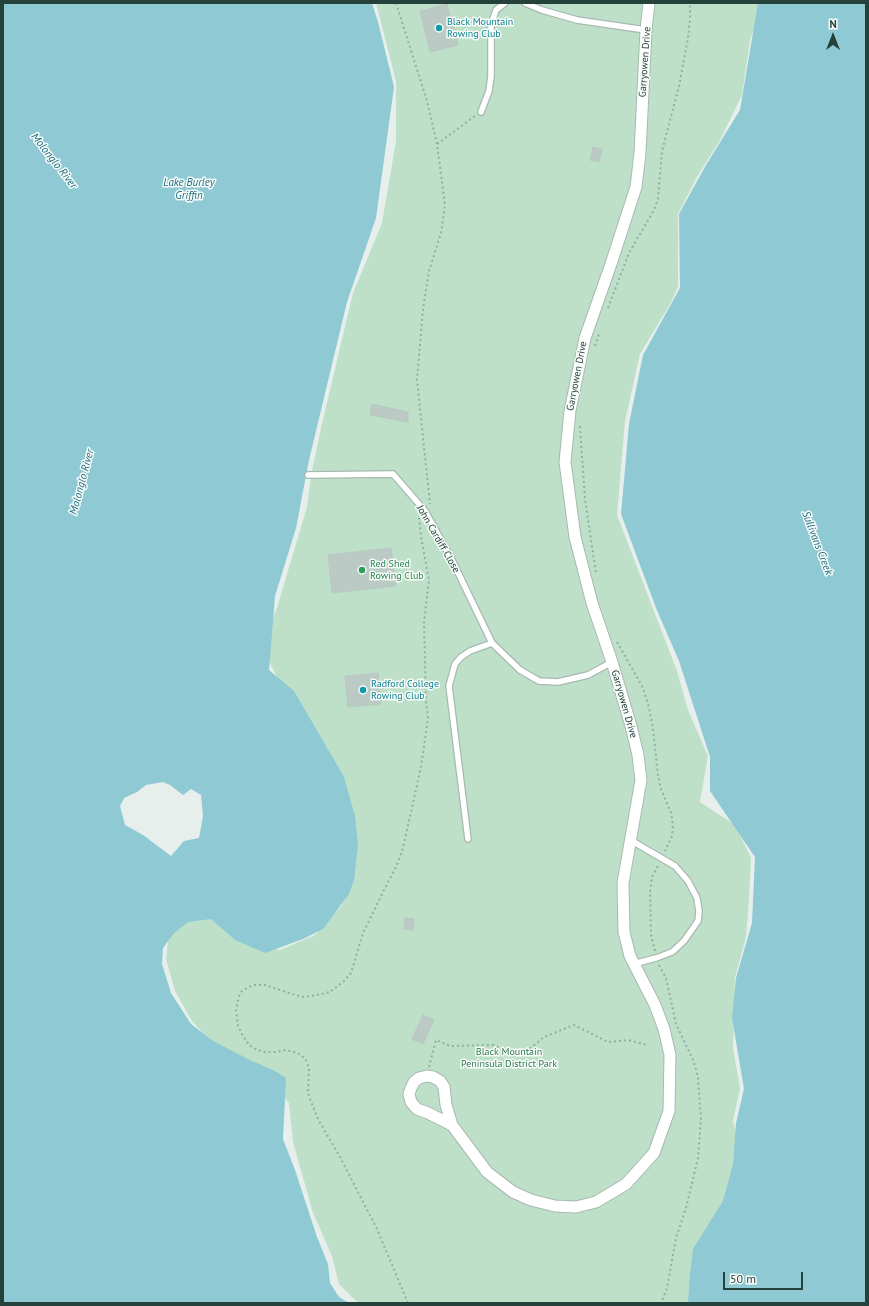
<!DOCTYPE html>
<style>
body{margin:0}
#map{position:relative;width:869px;height:1306px;overflow:hidden;background:#e6efeb;font-family:"PT Sans",sans-serif}
canvas{display:block}
.frame{position:absolute;inset:0;border:4px solid #24423a;pointer-events:none}
.north{position:absolute;left:813px;top:16px;width:40px;height:40px;-webkit-text-stroke:3px #f7fbf9;paint-order:stroke;rotate:0deg;font-size:11px;font-weight:700;line-height:16px;text-align:center;color:#24423a}
.north::after{content:'';display:block;margin:auto;width:14px;height:18px;background:#24423a;clip-path:polygon(50% 0,100% 100%,50% 72%,0 100%)}
.scale{position:absolute;left:723px;top:1272px;width:80px;height:18px;box-sizing:border-box;border:2px solid #24423a;border-top:0;padding-left:5px;font-size:12px;line-height:14px;white-space:nowrap;color:#24423a;-webkit-text-stroke:3px #f7fbf9;paint-order:stroke}
</style>
<div id="map">
<canvas width="869" height="1306"></canvas>
<div class="frame"></div>
<div class="north">N</div>
<div class="scale">50 m</div>
</div>
<script>
const context = document.querySelector('canvas').getContext('2d');
context.lineJoin = 'round';
function fillPath(path, color) { context.fillStyle = color; context.fill(path, 'evenodd'); }
const shape = rows => new Path2D(rows.map(r => 'M' + r).join(''));
function trace(path, color, width, dash) { context.strokeStyle = color; context.lineWidth = width; context.lineCap = dash ? 'butt' : 'round'; context.setLineDash(dash || []); context.stroke(path); }
function label(font, color, halo, rows, align = 'center') {
  context.font = font + ' "PT Sans",sans-serif'; context.lineWidth = 3; context.setLineDash([]); context.textBaseline = 'middle'; context.strokeStyle = halo; context.fillStyle = color; for (const [text, x, y, turn = 0] of rows) {
    context.save(); context.translate(x, y); context.rotate((+turn || 0) * Math.PI / 180); context.textAlign = isNaN(turn) ? turn : align; if (halo) context.strokeText(text, 0, 0); context.fillText(text, 0, 0); context.restore();
  }
}
fillPath(shape([
 [376,3,764,3,750,40,742,95,720,140,697,177,678,214,678,287,669,306,640,354,625,421,617,515,677,671,688,710,708,756,700,802,735,825,751,858,749,900,746,937,735,978,733,1048,740,1088,733,1121,743,1159,690,1303,358,1303,339,1284,332,1256,313,1213,293,1142,289,1103,272,1084,214,1045,192,1021,175,991,166,959,169,933,178,921,207,911,256,946,280,950,315,935,342,905,355,867,281,685,268,659,271,622,276,611,307,507,311,476,321,428,353,293,382,223,396,141,396,81]
]), '#bfe0c8');
fillPath(shape([
 [3,3,372,3,378,22,394,87,376,218,347,302,309,460,296,528,275,596,269,670,294,691,344,777,355,816,358,845,354,880,349,894,323,929,303,939,265,953,235,940,211,919,188,922,174,933,163,948,162,964,171,993,191,1024,213,1041,250,1060,275,1071,286,1078,283,1139,295,1170,317,1237,328,1264,330,1283,339,1297,349,1303,3,1303],
 [163,782,170,785,183,795,191,789,201,795,203,816,199,838,184,841,171,856,143,835,125,825,120,806,124,798,137,792,146,785],
 [758,3,866,3,866,1303,688,1303,690,1274,693,1249,723,1201,733,1164,736,1123,744,1089,732,1018,736,978,752,923,755,857,710,791,710,757,679,661,656,608,621,514,629,424,643,355,680,288,679,214,706,165,740,110]
]), '#8ec9d4');
const building = shape([
 [447,4,458,45,430,52,420,11,447,4],
 [593,147,602,149,599,162,590,160,593,147],
 [372,404,408,412,408,422,370,415,372,404],
 [391,548,396,586,332,593,328,555,391,548],
 [378,673,381,704,348,707,345,676,378,673],
 [405,918,414,919,413,930,404,929,405,918],
 [423,1015,434,1020,423,1044,412,1039,423,1015]
]);
fillPath(building, '#bbcac4');
trace(building, '#b8c9c2', 1);
const lane = shape([
 [525,3,542,10,577,20,646,30],
 [481,112,489,91,491,76,491,25,496,10,505,3],
 [308,475,393,474,425,511,452,560,492,643,520,670,539,681,558,682,588,675,612,662],
 [468,839,449,686,455,664,461,657,470,651,492,643],
 [632,841,675,866,688,881,697,898,699,911,698,921,684,941,672,952,656,958,633,964]
]);
const street = shape([
 [427,1076,433,1077,440,1081,444,1087,446,1105,452,1125,428,1113,417,1109,411,1102,409,1094,411,1088,414,1082,419,1078,427,1076],
 [452,1125,487,1172,513,1192,531,1200,555,1206,576,1207,596,1202,626,1184,654,1153,669,1111,670,1055,664,1029,655,1005,630,956,624,932,623,883,641,780,638,755,631,726,612,662,592,603,575,537,565,462,570,411,585,338,611,264,636,187,640,153,646,30,649,3]
]);
trace(lane, '#a8b8b2', 8);
trace(street, '#a8b8b2', 13);
trace(shape([
 [396,3,427,101,437,144,445,205,441,233,429,271,423,309,417,380,430,504],
 [437,144,475,116],
 [608,308,629,253,654,210,658,199,662,151,679,86,688,38,690,18,690,3],
 [595,346,599,334],
 [580,426,585,499,596,573],
 [617,642,642,686,648,703,653,728,658,776,661,789,671,813,673,825,672,836,665,851],
 [655,951,651,935,650,892,652,877,658,866],
 [659,965,666,978,676,1024,694,1062,698,1078,701,1119,698,1158,686,1208,676,1238,667,1288,661,1303],
 [429,1067,436,1040,450,1046,493,1045,503,1049,526,1052,544,1037,574,1025,608,1042,628,1040,648,1045],
 [408,1303,377,1229,340,1157,319,1121,313,1107,308,1093,309,1068,306,1060,301,1055,294,1052,285,1050,276,1052,266,1052,257,1050,249,1045,243,1036,238,1026,236,1010,239,996,242,991,253,985,265,985,295,995,304,997,317,995,330,992,344,981,351,973,363,933,384,890,397,865,403,848,421,767,428,718,426,701,424,622,429,580,421,537,419,518]
]), '#86b3a5', 2, [2, 3]);
trace(lane, '#fff', 5.5);
trace(street, '#fff', 11);
for (const [x, y, r, color] of [
 [439,28,4,"#0f9aa8"],
 [362,570,4,"#2e9e5b"],
 [363,690,4,"#0f9aa8"]
]) { const dot = new Path2D(); dot.arc(x, y, r, 0, 2 * Math.PI); context.fillStyle = color; context.fill(dot); trace(dot, '#f7fbf9', 1.5); }
label('10px', '#0d838f', '#f7fbf9', [
 ["Black Mountain",447,22],
 ["Rowing Club",447,34],
 ["Radford College",371,684],
 ["Rowing Club",371,696]
], 'left');
label('10px', '#24423a', '#f7fbf9', [
 ["Garryowen Drive",645,62,-86],
 ["Garryowen Drive",577,376,-79],
 ["John Cardiff Close",438,539,60],
 ["Garryowen Drive",624,704,74]
]);
label('10px', '#27864d', '#f7fbf9', [
 ["Red Shed",370,564],
 ["Rowing Club",370,576]
], 'left');
label('10px', '#2d7a4b', '#f7fbf9', [
 ["Black Mountain",509,1052],
 ["Peninsula District Park",509,1064]
]);
label('italic 11px', '#1c6f80', '#f7fbf9', [
 ["Molonglo River",54,161,52],
 ["Lake Burley",189,183],
 ["Griffin",189,196],
 ["Molonglo River",82,482,-75],
 ["Sullivans Creek",817,543,69]
]);
</script>
